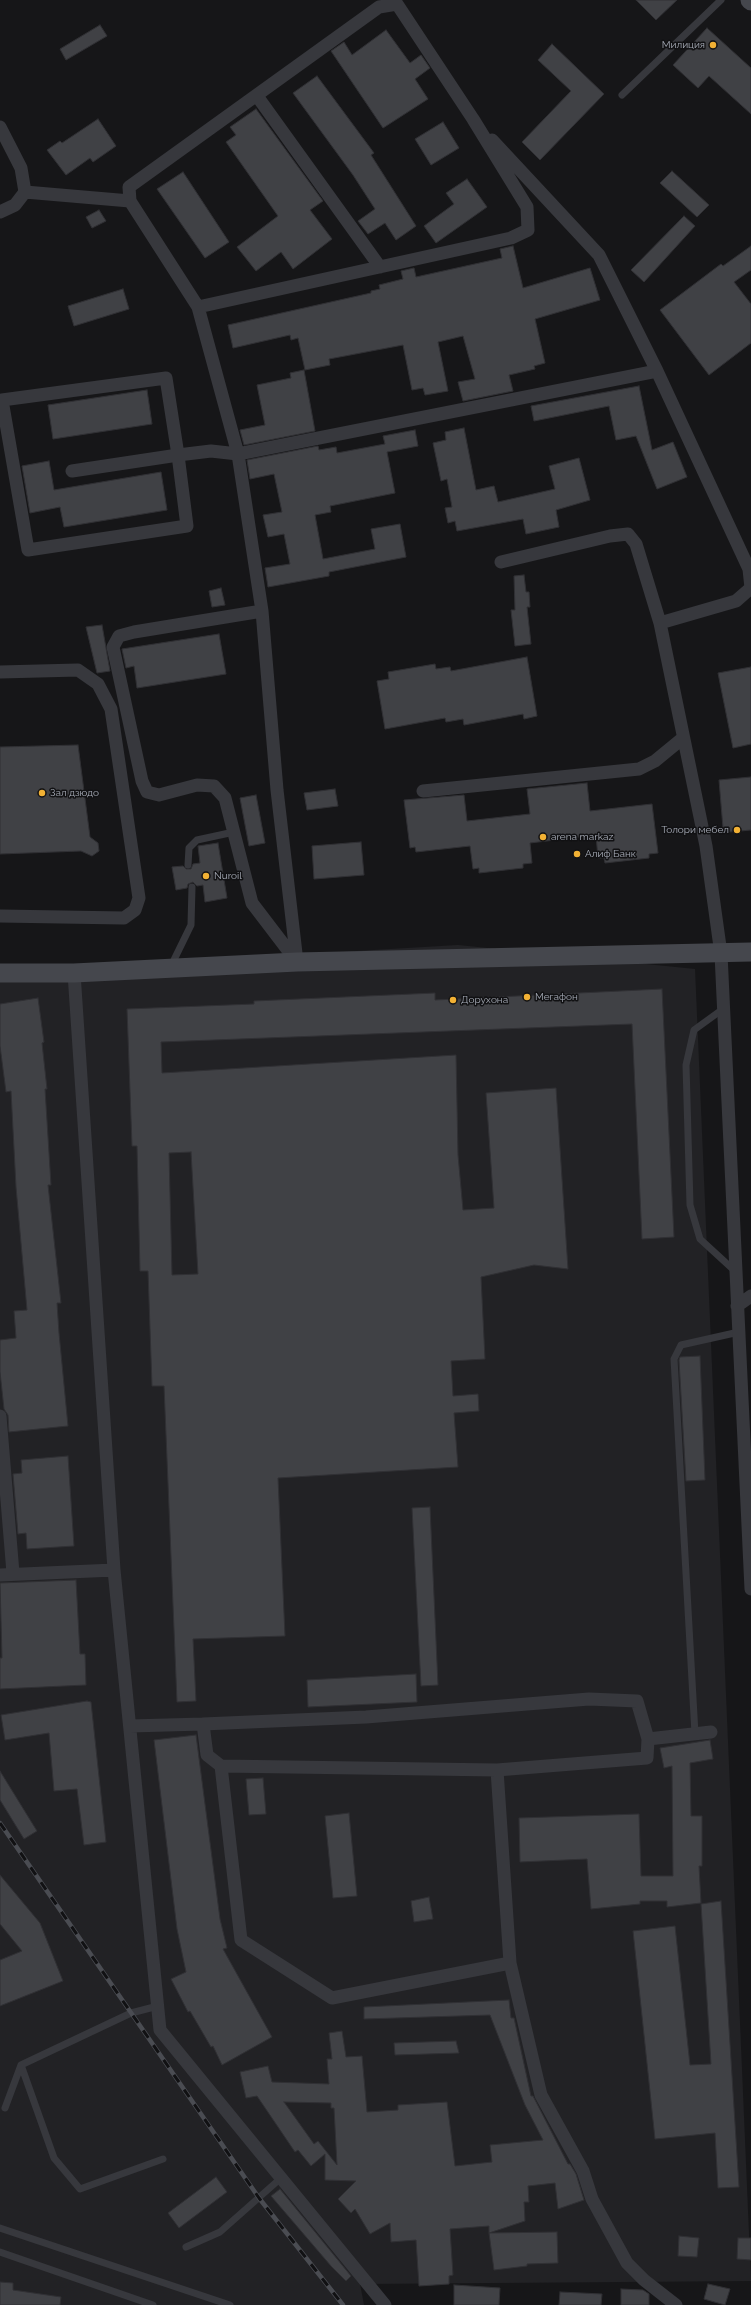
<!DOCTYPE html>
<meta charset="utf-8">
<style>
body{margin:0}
canvas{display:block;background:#161618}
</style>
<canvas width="751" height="2305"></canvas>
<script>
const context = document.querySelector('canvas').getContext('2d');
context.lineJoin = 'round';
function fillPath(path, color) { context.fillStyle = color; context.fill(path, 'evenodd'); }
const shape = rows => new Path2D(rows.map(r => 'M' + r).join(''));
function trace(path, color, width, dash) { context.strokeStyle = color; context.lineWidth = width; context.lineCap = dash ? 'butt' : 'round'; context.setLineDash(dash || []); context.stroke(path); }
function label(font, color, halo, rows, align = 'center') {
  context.font = font + ' Raleway,sans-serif'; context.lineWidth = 3; context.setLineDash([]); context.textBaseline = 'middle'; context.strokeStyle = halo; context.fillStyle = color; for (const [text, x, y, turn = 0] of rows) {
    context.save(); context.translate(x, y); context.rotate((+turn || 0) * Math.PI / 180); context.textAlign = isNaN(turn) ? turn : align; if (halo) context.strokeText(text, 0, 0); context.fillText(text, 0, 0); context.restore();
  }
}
fillPath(shape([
 [458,945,695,969,751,2281,360,2284,364,2305,0,2305,0,972]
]), '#222225');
const building = shape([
 [636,0,677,0,656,20,636,0],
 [100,25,107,36,66,60,60,49,100,25],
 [707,28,751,68,751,114,709,76,698,88,673,65,707,28],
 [386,30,410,63,421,55,430,68,415,79,428,99,383,128,331,51,344,42,352,55,386,30],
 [552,44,604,94,540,160,522,142,571,91,538,60,552,44],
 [317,76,374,153,371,155,416,226,396,240,385,223,368,234,358,221,375,209,353,175,293,93,317,76],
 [256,109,323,201,310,210,332,239,293,269,281,252,256,271,237,247,278,216,226,142,236,135,230,127,256,109],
 [98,119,116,146,93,162,90,158,66,175,47,150,60,141,62,143,98,119],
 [443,122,459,148,431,165,415,139,443,122],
 [672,171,709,205,697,217,660,183,672,171],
 [183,172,229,242,205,258,157,189,183,172],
 [467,179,487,207,436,243,424,226,454,204,446,193,467,179],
 [99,210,106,221,92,228,86,217,99,210],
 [684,216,695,226,644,282,631,270,684,216],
 [513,246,523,288,590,268,600,300,535,319,545,363,534,366,535,369,509,375,513,391,463,401,458,382,475,379,463,336,438,342,448,391,425,395,423,388,412,390,403,345,329,359,330,365,305,370,298,338,291,340,290,335,233,348,228,325,371,293,371,291,380,289,379,285,403,279,401,271,414,268,416,277,502,258,500,249,513,246],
 [751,246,751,270,734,282,751,304,751,343,709,375,660,310,721,264,723,266,751,246],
 [123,289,129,309,74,326,68,306,123,289],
 [304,370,315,431,244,445,240,430,265,425,257,385,291,378,290,373,304,370],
 [639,386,652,450,673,442,687,477,657,489,636,436,616,440,609,406,534,421,531,406,639,386],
 [147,390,152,424,53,439,48,405,147,390],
 [464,428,476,490,494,486,498,502,555,489,549,466,579,458,590,500,556,510,559,527,526,534,523,519,457,531,455,521,448,523,445,508,452,507,447,479,441,481,433,443,446,440,445,432,464,428],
 [415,430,418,446,387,452,395,493,330,506,331,512,315,515,323,559,375,549,371,529,400,524,406,557,329,572,329,576,268,587,265,568,290,564,284,534,268,537,263,515,282,512,274,474,250,479,247,460,318,446,319,450,336,447,337,453,385,444,383,436,415,430],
 [49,461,54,490,161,472,167,510,64,527,60,507,30,513,22,466,49,461],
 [524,575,526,592,529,592,530,607,527,607,531,644,515,646,511,610,515,610,514,576,524,575],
 [221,588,225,605,212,607,209,591,221,588],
 [102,625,110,671,97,673,86,627,102,625],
 [219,634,226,674,137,688,134,666,126,668,122,649,219,634],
 [527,657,537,716,524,719,523,714,464,725,463,719,446,722,445,718,385,729,377,681,389,679,388,672,435,664,436,669,450,667,451,671,527,657],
 [751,667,751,744,733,748,718,673,751,667],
 [78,745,90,837,98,843,99,851,92,856,81,851,0,854,0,747,78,745],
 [751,777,751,830,729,832,729,827,723,828,719,780,751,777],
 [587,783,590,811,652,804,658,853,649,854,649,858,605,863,604,858,598,858,596,835,530,843,532,863,523,864,523,868,479,873,479,868,473,869,470,846,416,852,415,847,410,848,404,800,464,795,467,821,530,814,527,789,587,783],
 [335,789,338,806,307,810,304,793,335,789],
 [256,795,265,843,249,846,240,798,256,795],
 [361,842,364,875,314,879,312,846,361,842],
 [218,843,227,898,205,902,203,885,197,886,193,882,188,884,187,888,176,890,172,867,183,866,186,869,191,869,193,864,200,863,198,846,218,843],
 [662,989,674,1237,642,1239,632,1024,161,1042,162,1073,456,1055,458,1155,463,1210,494,1208,486,1093,556,1088,568,1269,534,1265,481,1277,485,1359,451,1361,453,1396,478,1394,479,1411,454,1413,458,1467,278,1478,285,1636,193,1639,196,1701,177,1702,164,1386,152,1386,148,1271,140,1271,137,1146,132,1146,127,1009,254,1004,254,1001,435,993,435,1000,662,989],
 [191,1152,198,1274,172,1275,169,1153,191,1152],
 [38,998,44,1042,42,1043,47,1089,45,1089,51,1185,48,1185,61,1303,57,1303,59,1333,68,1426,9,1432,8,1415,4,1409,0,1372,0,1340,16,1338,14,1311,27,1310,16,1187,11,1091,6,1092,0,1046,0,1004,38,998],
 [700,1356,705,1480,686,1481,679,1360,680,1357,700,1356],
 [68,1456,74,1546,27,1549,26,1533,18,1534,13,1474,22,1473,21,1460,68,1456],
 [430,1507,438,1685,421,1686,412,1508,430,1507],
 [76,1580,80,1654,85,1654,86,1685,0,1689,0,1658,2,1658,0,1583,76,1580],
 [416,1674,417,1702,308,1707,307,1680,416,1674],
 [87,1701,91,1702,106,1842,84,1845,77,1789,54,1791,49,1733,5,1740,1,1715,87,1701],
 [196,1735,220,1919,227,1948,223,1949,272,2037,222,2065,213,2046,211,2047,190,2011,188,2012,171,1979,186,1972,177,1929,154,1740,196,1735],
 [710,1740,713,1759,690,1763,691,1816,702,1816,702,1866,699,1866,701,1903,667,1907,667,1901,640,1901,640,1904,591,1909,587,1859,520,1862,519,1818,639,1814,641,1876,673,1876,672,1766,664,1768,660,1748,710,1740],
 [0,1771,37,1831,24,1839,0,1800,0,1771],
 [263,1778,266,1814,249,1815,246,1779,263,1778],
 [349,1813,357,1896,333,1898,325,1816,349,1813],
 [0,1875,40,1923,63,1981,0,2006,0,1960,22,1951,0,1924,0,1875],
 [429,1897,433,1919,414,1922,411,1901,429,1897],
 [721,1901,739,2187,718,2188,715,2133,655,2139,633,1931,675,1926,690,2065,711,2064,701,1904,721,1901],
 [509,2000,511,2018,514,2018,531,2096,533,2096,568,2164,570,2164,576,2174,584,2200,558,2209,555,2183,528,2186,529,2202,524,2202,525,2221,489,2233,489,2226,450,2229,453,2275,449,2276,449,2284,419,2286,416,2240,391,2242,390,2223,370,2234,355,2209,351,2213,338,2199,356,2181,325,2180,325,2154,311,2166,298,2150,295,2152,257,2096,246,2098,240,2072,268,2066,272,2082,329,2084,327,2059,332,2059,329,2033,342,2031,346,2057,362,2056,367,2112,398,2110,398,2105,447,2102,455,2166,492,2162,490,2145,543,2140,525,2105,490,2015,364,2019,364,2007,509,2000],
 [284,2102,331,2103,331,2108,334,2108,337,2165,318,2141,314,2144,284,2102],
 [456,2041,459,2053,395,2055,394,2043,456,2041],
 [216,2177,227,2192,179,2228,168,2213,216,2177],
 [280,2189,351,2276,346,2281,331,2266,271,2196,280,2189],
 [557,2232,558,2263,527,2264,527,2266,494,2270,489,2233,557,2232],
 [679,2236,699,2238,697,2257,678,2256,679,2236],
 [738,2238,751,2238,751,2260,737,2259,738,2238],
 [0,2282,13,2283,13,2290,61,2297,60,2305,0,2305,0,2282],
 [708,2284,730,2289,725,2305,704,2299,708,2284],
 [454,2285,500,2288,499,2305,454,2305,454,2285],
 [621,2289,643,2290,649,2294,649,2305,621,2305,621,2289],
 [560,2292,602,2294,601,2305,559,2305,560,2292]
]);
fillPath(building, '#404145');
trace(building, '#303034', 1);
trace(shape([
 [622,95,721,0],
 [188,865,189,848,197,840,234,832],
 [171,966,191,925,192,887],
 [723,1009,694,1030,686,1065,690,1205,700,1239,736,1272],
 [695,1734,674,1359,681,1345,739,1332],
 [21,2065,54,2158,80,2189,163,2159],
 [5,2108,21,2065,131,2013,158,2006],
 [0,2228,230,2305],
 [186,2247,220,2232,281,2178],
 [0,2252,153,2305]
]), '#37383d', 7);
trace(shape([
 [257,96,380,267],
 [0,127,21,168,25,192,15,205,0,212],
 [492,140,599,255,657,371,749,569,751,588,736,601,660,623,636,544,628,534,610,536,501,562],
 [25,192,130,201],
 [198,307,511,238,528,230,527,207,473,119,397,4,379,7,129,187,130,201,198,307,238,454,262,611,277,790,297,962],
 [72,471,178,455,166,378,2,400,28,550,187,526,178,455,211,451,238,454,657,371],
 [262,611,134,632,119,636,113,647,142,781,147,792,159,795,197,785,214,786,225,798,252,903,297,962],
 [660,623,706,846,721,954,751,1589],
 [0,672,78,670,98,684,111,709,139,898,135,910,124,918,0,916],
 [423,791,639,769,655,761,683,738],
 [74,973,114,1570,160,2030,385,2305],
 [737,1306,751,1296],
 [0,1416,13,1573],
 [0,1575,114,1570],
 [203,1724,366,1717,589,1699,637,1701,648,1739,647,1758,497,1770],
 [130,1726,203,1724,207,1755,221,1766,497,1770,510,1963,541,2095,583,2171,592,2199,627,2263,644,2280,676,2305],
 [648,1739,711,1732],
 [221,1766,241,1940,332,1998,510,1963]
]), '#37383d', 13);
trace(shape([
 [750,0,751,1],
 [0,973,74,973,297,962,751,952]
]), '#45474d', 19);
const rail = shape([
 [0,1823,259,2198,343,2305]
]);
trace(rail, '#4a4c52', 4.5);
trace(rail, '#111113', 3, [9]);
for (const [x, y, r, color] of [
 [713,45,4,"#f2b134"],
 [42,793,4,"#f2b134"],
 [737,830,4,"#f2b134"],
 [543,837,4,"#f2b134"],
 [577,854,4,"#f2b134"],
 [206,876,4,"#f2b134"],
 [527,997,4,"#f2b134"],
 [453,1000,4,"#f2b134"]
]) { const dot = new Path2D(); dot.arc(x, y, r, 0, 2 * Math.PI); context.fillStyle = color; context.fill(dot); trace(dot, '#111113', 1.5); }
label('10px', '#a8adb8', '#111113', [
 ["Милиция",705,45,"right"],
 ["Зал дзюдо",50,793],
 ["Толори мебел",729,830,"right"],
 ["arena markaz",551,837],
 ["Алиф Банк",585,854],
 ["Nuroil",214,876],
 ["Мегафон",535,997],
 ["Дорухона",461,1000]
], 'left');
</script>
